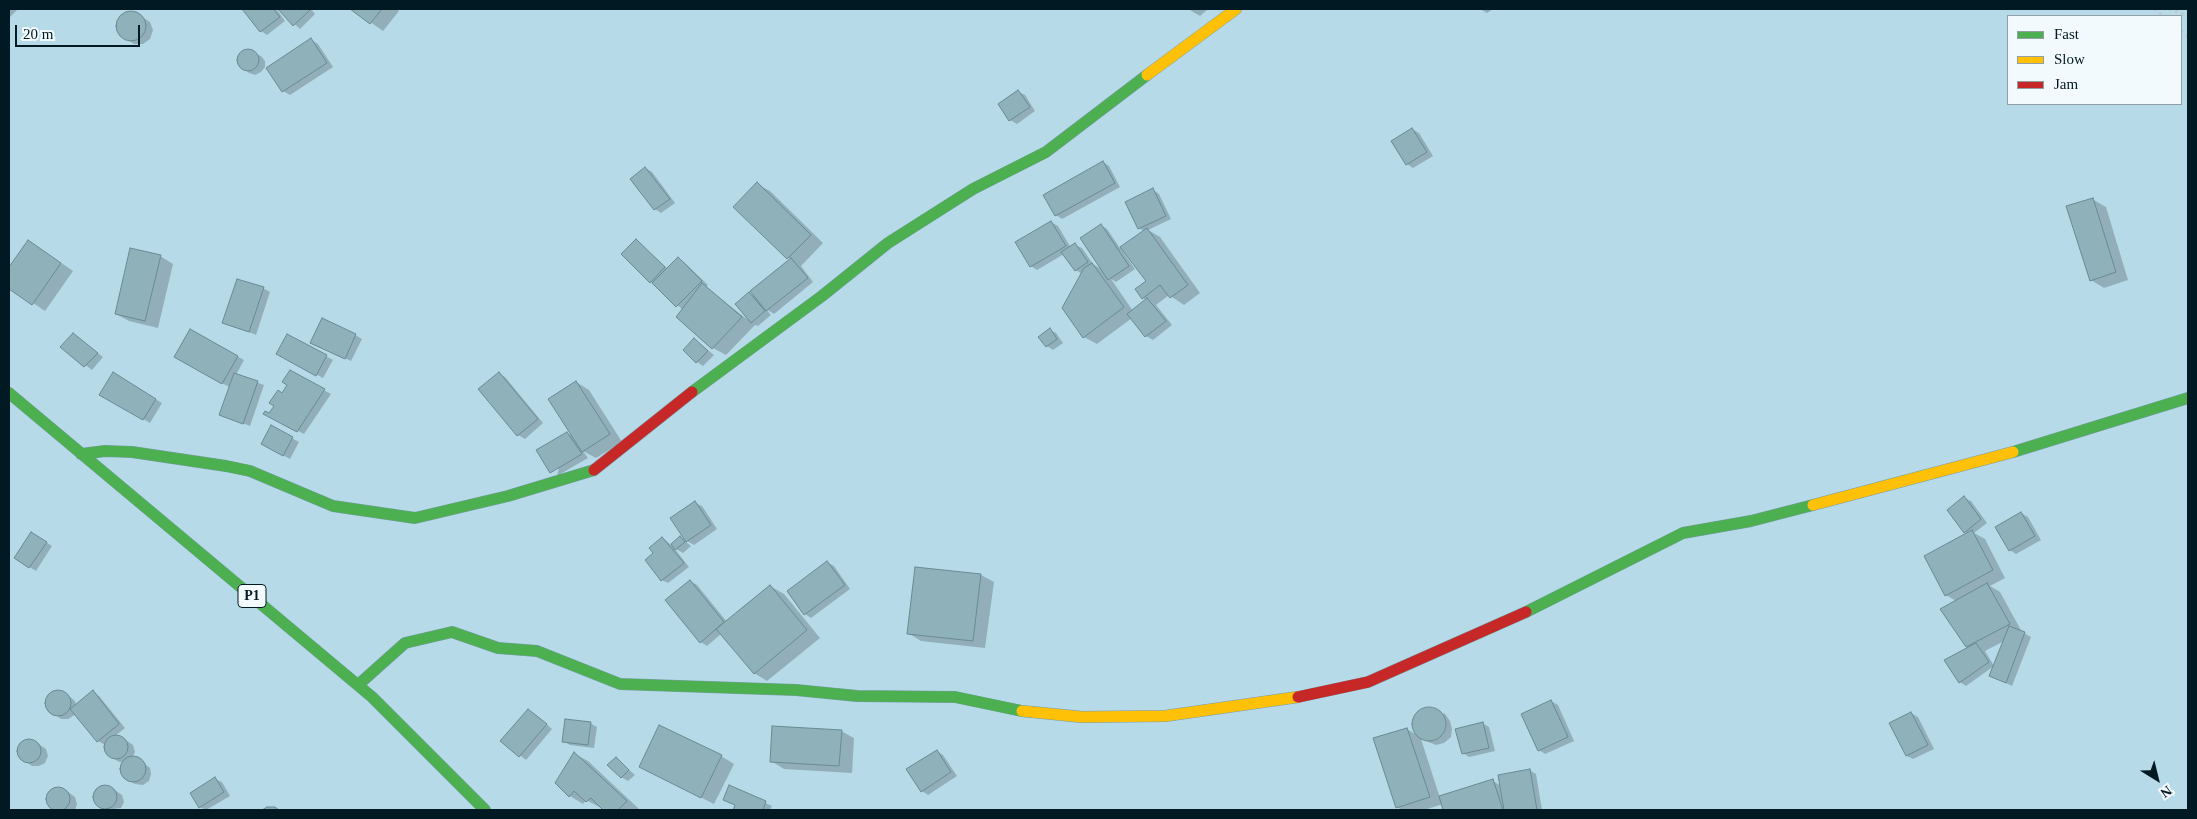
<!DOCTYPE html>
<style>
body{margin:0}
#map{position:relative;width:2197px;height:819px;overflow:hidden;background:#b6dae8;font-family:"Times New Roman",serif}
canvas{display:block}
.frame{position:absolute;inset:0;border:10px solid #001922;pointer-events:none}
.legend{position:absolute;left:2007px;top:15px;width:175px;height:90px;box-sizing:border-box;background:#f3fafd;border:1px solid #92a0a5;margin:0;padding:6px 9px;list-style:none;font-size:15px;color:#001922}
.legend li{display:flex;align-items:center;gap:10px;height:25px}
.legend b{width:25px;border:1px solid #92a0a5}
.north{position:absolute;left:2132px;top:754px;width:50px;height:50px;-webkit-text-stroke:4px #f3fafd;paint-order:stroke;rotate:144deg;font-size:14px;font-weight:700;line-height:20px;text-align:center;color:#001922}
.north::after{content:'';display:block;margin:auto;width:18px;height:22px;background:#001922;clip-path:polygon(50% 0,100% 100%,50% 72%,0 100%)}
.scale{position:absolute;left:15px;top:25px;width:125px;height:22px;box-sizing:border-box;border:2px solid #001922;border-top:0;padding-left:6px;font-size:15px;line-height:18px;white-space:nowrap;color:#001922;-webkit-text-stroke:4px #f3fafd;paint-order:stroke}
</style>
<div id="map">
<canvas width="2197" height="819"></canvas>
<div class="frame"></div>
<ul class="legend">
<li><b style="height:6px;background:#4caf50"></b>Fast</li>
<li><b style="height:6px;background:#ffc107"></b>Slow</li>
<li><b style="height:6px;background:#c62828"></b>Jam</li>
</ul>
<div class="north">N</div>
<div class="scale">20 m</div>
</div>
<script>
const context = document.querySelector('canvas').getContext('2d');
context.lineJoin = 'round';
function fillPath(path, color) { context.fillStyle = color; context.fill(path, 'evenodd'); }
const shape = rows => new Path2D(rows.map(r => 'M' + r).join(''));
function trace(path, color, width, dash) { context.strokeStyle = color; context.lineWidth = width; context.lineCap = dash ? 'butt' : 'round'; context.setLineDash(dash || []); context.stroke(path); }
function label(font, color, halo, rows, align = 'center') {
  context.font = font + ' "Times New Roman",serif'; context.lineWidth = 5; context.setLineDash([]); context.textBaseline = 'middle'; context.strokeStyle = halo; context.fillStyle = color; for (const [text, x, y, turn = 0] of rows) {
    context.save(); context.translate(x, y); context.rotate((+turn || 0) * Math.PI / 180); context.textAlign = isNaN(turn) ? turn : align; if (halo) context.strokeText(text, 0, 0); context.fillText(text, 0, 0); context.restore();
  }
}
fillPath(shape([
 [9,9,18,9,9,18],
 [244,9,276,9,277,11,280,9,311,9,315,14,300,29,279,10,278,11,285,21,267,35,261,31],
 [352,9,396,9,399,11,383,31],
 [1188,9,1208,9,1200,16],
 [1480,9,1493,9,1487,13],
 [127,13,136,13,150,22,153,30,150,39,143,44,134,44,120,35,117,26,120,18],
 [311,40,318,44,333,67,290,95,283,91],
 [247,50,261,56,265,61,265,67,261,72,255,75,249,73,239,63,238,57],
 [1019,92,1025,95,1035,111,1017,124,1010,120],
 [1412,129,1419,133,1433,156,1413,168,1407,164],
 [1103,162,1109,166,1120,187,1062,219,1056,215],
 [645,168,652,172,675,203,661,213,655,209],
 [757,184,770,191,823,243,801,266,813,282,774,314,766,309,771,315,758,326,755,325,726,355,713,348,683,310,651,282,636,241,668,269,678,258,684,262,708,285,706,287,748,320,749,293,757,298,791,260,735,207],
 [1153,190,1159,194,1171,219,1148,230,1160,237,1200,293,1184,305,1169,295,1156,305,1172,325,1153,340,1146,336,1132,318,1097,344,1084,337,1082,274,1076,270,1064,254,1037,270,1031,266,1051,222,1058,226,1071,248,1075,245,1082,248,1093,264,1104,271,1101,225,1107,229,1120,248,1144,231,1139,228],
 [1123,248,1148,281,1143,298,1147,300,1133,311,1111,279,1116,282,1135,269,1121,249],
 [2092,199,2106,207,2128,280,2104,288,2091,280],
 [29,241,73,271,45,311,9,287,9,270],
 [160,256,173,264,158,328,129,321,116,314],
 [263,288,270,292,256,335,223,322],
 [1050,330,1056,333,1063,343,1053,350,1047,346],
 [190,331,244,360,236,375,264,385,250,426,221,415,231,388,175,357],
 [73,334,103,357,92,370,62,347],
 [355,335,362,339,351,361,318,346],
 [287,336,333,360,323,378,278,354],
 [694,339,714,355,703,366,697,362],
 [290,372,331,394,304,434,264,413,270,415,283,395,289,384],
 [113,374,162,403,150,423,101,394],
 [499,374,505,377,543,423,525,439,518,435,480,389],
 [576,382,589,390,622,442,596,458,583,451,588,458,557,476,567,433,574,437],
 [271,427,299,442,290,459,262,444],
 [1964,498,1971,501,1987,523,1974,533,1985,539,2005,578,1990,586,2000,592,2022,632,2031,637,2012,686,1991,676,2004,641,1985,651,1994,666,1966,686,1960,682,1970,648,1967,646,1956,601,1946,595,1969,534,1965,532],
 [695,503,702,506,717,529,694,545,687,541],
 [2021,513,2028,517,2041,540,2016,554,2010,550],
 [31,533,52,546,36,571,15,558],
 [680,537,691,546,683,553,674,548,689,567,668,583,662,580,655,553,663,538,671,545],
 [827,562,834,566,850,589,811,618,805,614],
 [981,575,994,582,985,648,921,641,908,633],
 [690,581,697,585,727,622,770,586,784,594,820,638,767,681,754,673,721,634,707,646,701,642],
 [55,692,62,693,70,697,75,701,76,705,93,692,99,696,125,728,115,736,120,736,133,745,135,752,132,758,137,758,150,768,151,774,149,781,143,785,135,784,128,780,123,775,121,768,123,762,119,762,106,753,105,745,98,741,76,714,68,719,61,719,48,709,46,703,49,696],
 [1551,701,1558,705,1574,741,1545,754,1539,750],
 [1429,708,1445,714,1450,721,1452,729,1451,737,1444,743,1436,745,1421,739,1440,798,1493,781,1501,786,1529,770,1536,774,1542,810,1445,810,1443,804,1424,810,1402,810,1397,807,1407,729,1415,734,1412,724,1414,716,1421,710],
 [1911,713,1918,717,1934,749,1913,759,1907,756],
 [535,714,552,729,526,760,501,741],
 [590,723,597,727,594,748,570,745,563,741],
 [1482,723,1489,727,1495,751,1469,757,1463,753],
 [841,731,854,738,852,773,784,769,771,761],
 [27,740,33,740,46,749,48,756,45,763,39,766,32,766,20,757,18,750,20,743],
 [937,751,943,755,957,776,928,795,922,791],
 [575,754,588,761,639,809,605,810,586,800,583,804,570,796],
 [721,756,734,764,714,804,641,767],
 [616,758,635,775,628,781,621,777],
 [215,779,222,782,230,796,206,810,200,807],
 [102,785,109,786,122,795,124,802,121,808,105,810,95,803,93,796,96,789],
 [730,787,772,806,770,810,734,810,737,805],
 [56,788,63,788,75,797,77,804,75,810,54,810,48,806,47,798,49,792]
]), '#0003');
const building = shape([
 [242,9,273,9,280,17,260,32,242,9],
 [278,9,309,9,310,10,293,26,278,9],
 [350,9,382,9,370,24,350,9],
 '116 26a15 15 0 1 1 30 0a15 15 0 1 1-30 0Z',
 [311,38,327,63,282,92,266,68,311,38],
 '237 60a11 11 0 1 1 22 0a11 11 0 1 1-22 0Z',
 [1018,90,1030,107,1009,121,998,104,1018,90],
 [1412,128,1427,152,1406,165,1391,141,1412,128],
 [1103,161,1115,183,1055,216,1043,195,1103,161],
 [645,167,670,199,654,210,630,179,645,167],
 [757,182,811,235,787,259,733,207,757,182],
 [1153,188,1166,216,1138,229,1125,202,1153,188],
 [2093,198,2116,272,2090,281,2066,206,2093,198],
 [1051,221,1066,246,1030,267,1015,242,1051,221],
 [1101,224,1129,266,1108,280,1080,238,1101,224],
 [1147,228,1188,285,1170,298,1160,285,1142,299,1135,289,1146,281,1120,247,1147,228],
 [636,239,665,267,650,283,621,254,636,239],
 [28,240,61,263,32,305,9,289,9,267,28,240],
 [1075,243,1088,262,1075,271,1061,252,1075,243],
 [130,248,161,255,145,321,115,314,130,248],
 [678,257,702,281,676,307,652,283,678,257],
 [791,258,808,278,766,311,750,291,791,258],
 [1092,263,1124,307,1083,338,1062,308,1084,268,1092,263],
 [237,279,264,287,249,332,222,323,237,279],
 [702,283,742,317,712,349,676,317,702,283],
 [749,292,765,311,751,323,735,304,749,292],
 [1147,298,1166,321,1145,337,1127,314,1147,298],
 [322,318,356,334,345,359,310,343,322,318],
 [1050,328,1057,339,1046,347,1038,337,1050,328],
 [190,329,238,356,222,384,174,357,190,329],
 [73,333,98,353,84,367,60,347,73,333],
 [287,334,327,355,316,376,276,354,287,334],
 [694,338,708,351,696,363,683,350,694,338],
 [290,370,325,389,297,432,263,414,265,411,269,413,274,406,269,403,278,390,282,393,287,385,282,382,290,370],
 [113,372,156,399,143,420,99,395,113,372],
 [499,372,538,419,517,436,478,389,499,372],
 [234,373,258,381,243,424,219,415,234,373],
 [576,381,610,434,582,452,548,399,576,381],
 [271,425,293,437,283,456,261,444,271,425],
 [567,432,582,454,550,473,536,450,567,432],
 [1964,496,1981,519,1964,533,1947,510,1964,496],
 [695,501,711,525,686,542,670,518,695,501],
 [2021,512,2035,536,2009,551,1995,527,2021,512],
 [1972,530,1993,570,1945,596,1924,556,1972,530],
 [31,532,47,542,29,568,14,558,31,532],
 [680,536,685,542,675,550,671,544,680,536],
 [662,537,684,563,661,581,645,560,653,553,649,548,662,537],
 [827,561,845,585,804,615,787,591,827,561],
 [915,567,981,574,973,641,907,634,915,567],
 [690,580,724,622,700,643,665,600,690,580],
 [1987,583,2010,624,1966,647,1940,609,1987,583],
 [770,585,807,630,754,674,716,629,770,585],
 [2009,626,2025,632,2006,683,1989,676,2009,626],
 [1976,643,1989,662,1959,683,1944,660,1976,643],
 [93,690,119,724,97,742,70,709,93,690],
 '45 703a13 13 0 1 1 26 0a13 13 0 1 1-26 0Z',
 [1551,700,1568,737,1538,751,1521,714,1551,700],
 '1412 724a17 17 0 1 1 34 0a17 17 0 1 1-34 0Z',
 [528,709,547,724,519,757,500,741,528,709],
 [1911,712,1928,745,1906,756,1889,723,1911,712],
 [565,719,591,722,588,745,562,742,565,719],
 [1483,722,1489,748,1462,754,1455,729,1483,722],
 [659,725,722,755,701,798,639,767,659,725],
 [772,726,842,730,839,766,770,762,772,726],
 [1407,728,1430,797,1396,808,1373,738,1407,728],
 '104 747a12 12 0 1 1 24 0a12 12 0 1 1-24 0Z',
 '17 751a12 12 0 1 1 24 0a12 12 0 1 1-24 0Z',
 [937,750,951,772,921,792,906,769,937,750],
 [574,752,627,801,618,810,603,810,591,798,586,802,574,791,569,797,555,783,574,752],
 '120 769a13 13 0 1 1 26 0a13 13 0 1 1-26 0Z',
 [616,757,629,770,621,778,607,765,616,757],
 [1530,769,1537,810,1504,810,1498,775,1530,769],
 [215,777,224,792,199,808,190,793,215,777],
 [1493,779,1503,810,1443,810,1439,796,1493,779],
 '93 797a12 12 0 1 1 24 0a12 12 0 1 1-24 0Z',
 [729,785,766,801,763,810,733,810,735,805,723,800,729,785],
 '46 799a12 12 0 1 1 24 0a12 12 0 1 1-24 0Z',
 [267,807,275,807,279,810,262,810,267,807]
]);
fillPath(building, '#8eb1ba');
trace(building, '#6a8a92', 1);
const fast = shape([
 [692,392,822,296,888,243,973,189,1046,152,1147,75],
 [9,393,372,697,485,810],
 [2013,452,2188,398],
 [81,454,105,451,132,452,226,466,250,471,333,506,415,518,508,496,594,470],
 [1526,612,1683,533,1751,521,1813,505],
 [358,685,405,643,452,632,498,648,537,651,620,684,796,690,857,696,955,697,1022,711]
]);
const slow = shape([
 [1147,75,1236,9],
 [1813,505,2013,452],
 [1022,711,1082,717,1165,716,1298,697]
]);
const jam = shape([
 [594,470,692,392],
 [1298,697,1368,682,1526,612]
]);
trace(fast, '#7a9ca8', 12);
trace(slow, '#7a9ca8', 12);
trace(jam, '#7a9ca8', 12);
trace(shape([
 [2154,9,2163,16],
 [2169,9,2188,16],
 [2181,31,2188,37]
]), '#bec9cd', 3, [2.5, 4]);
trace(fast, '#4caf50', 11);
trace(slow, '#ffc107', 11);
trace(jam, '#c62828', 11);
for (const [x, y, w] of [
 [252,596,28]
]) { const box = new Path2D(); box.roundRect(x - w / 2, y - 11.5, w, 23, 4); context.fillStyle = '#f3fafd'; context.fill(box); trace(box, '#001922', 1); }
label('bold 14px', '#001922', null, [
 ["P1",252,596]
]);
</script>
